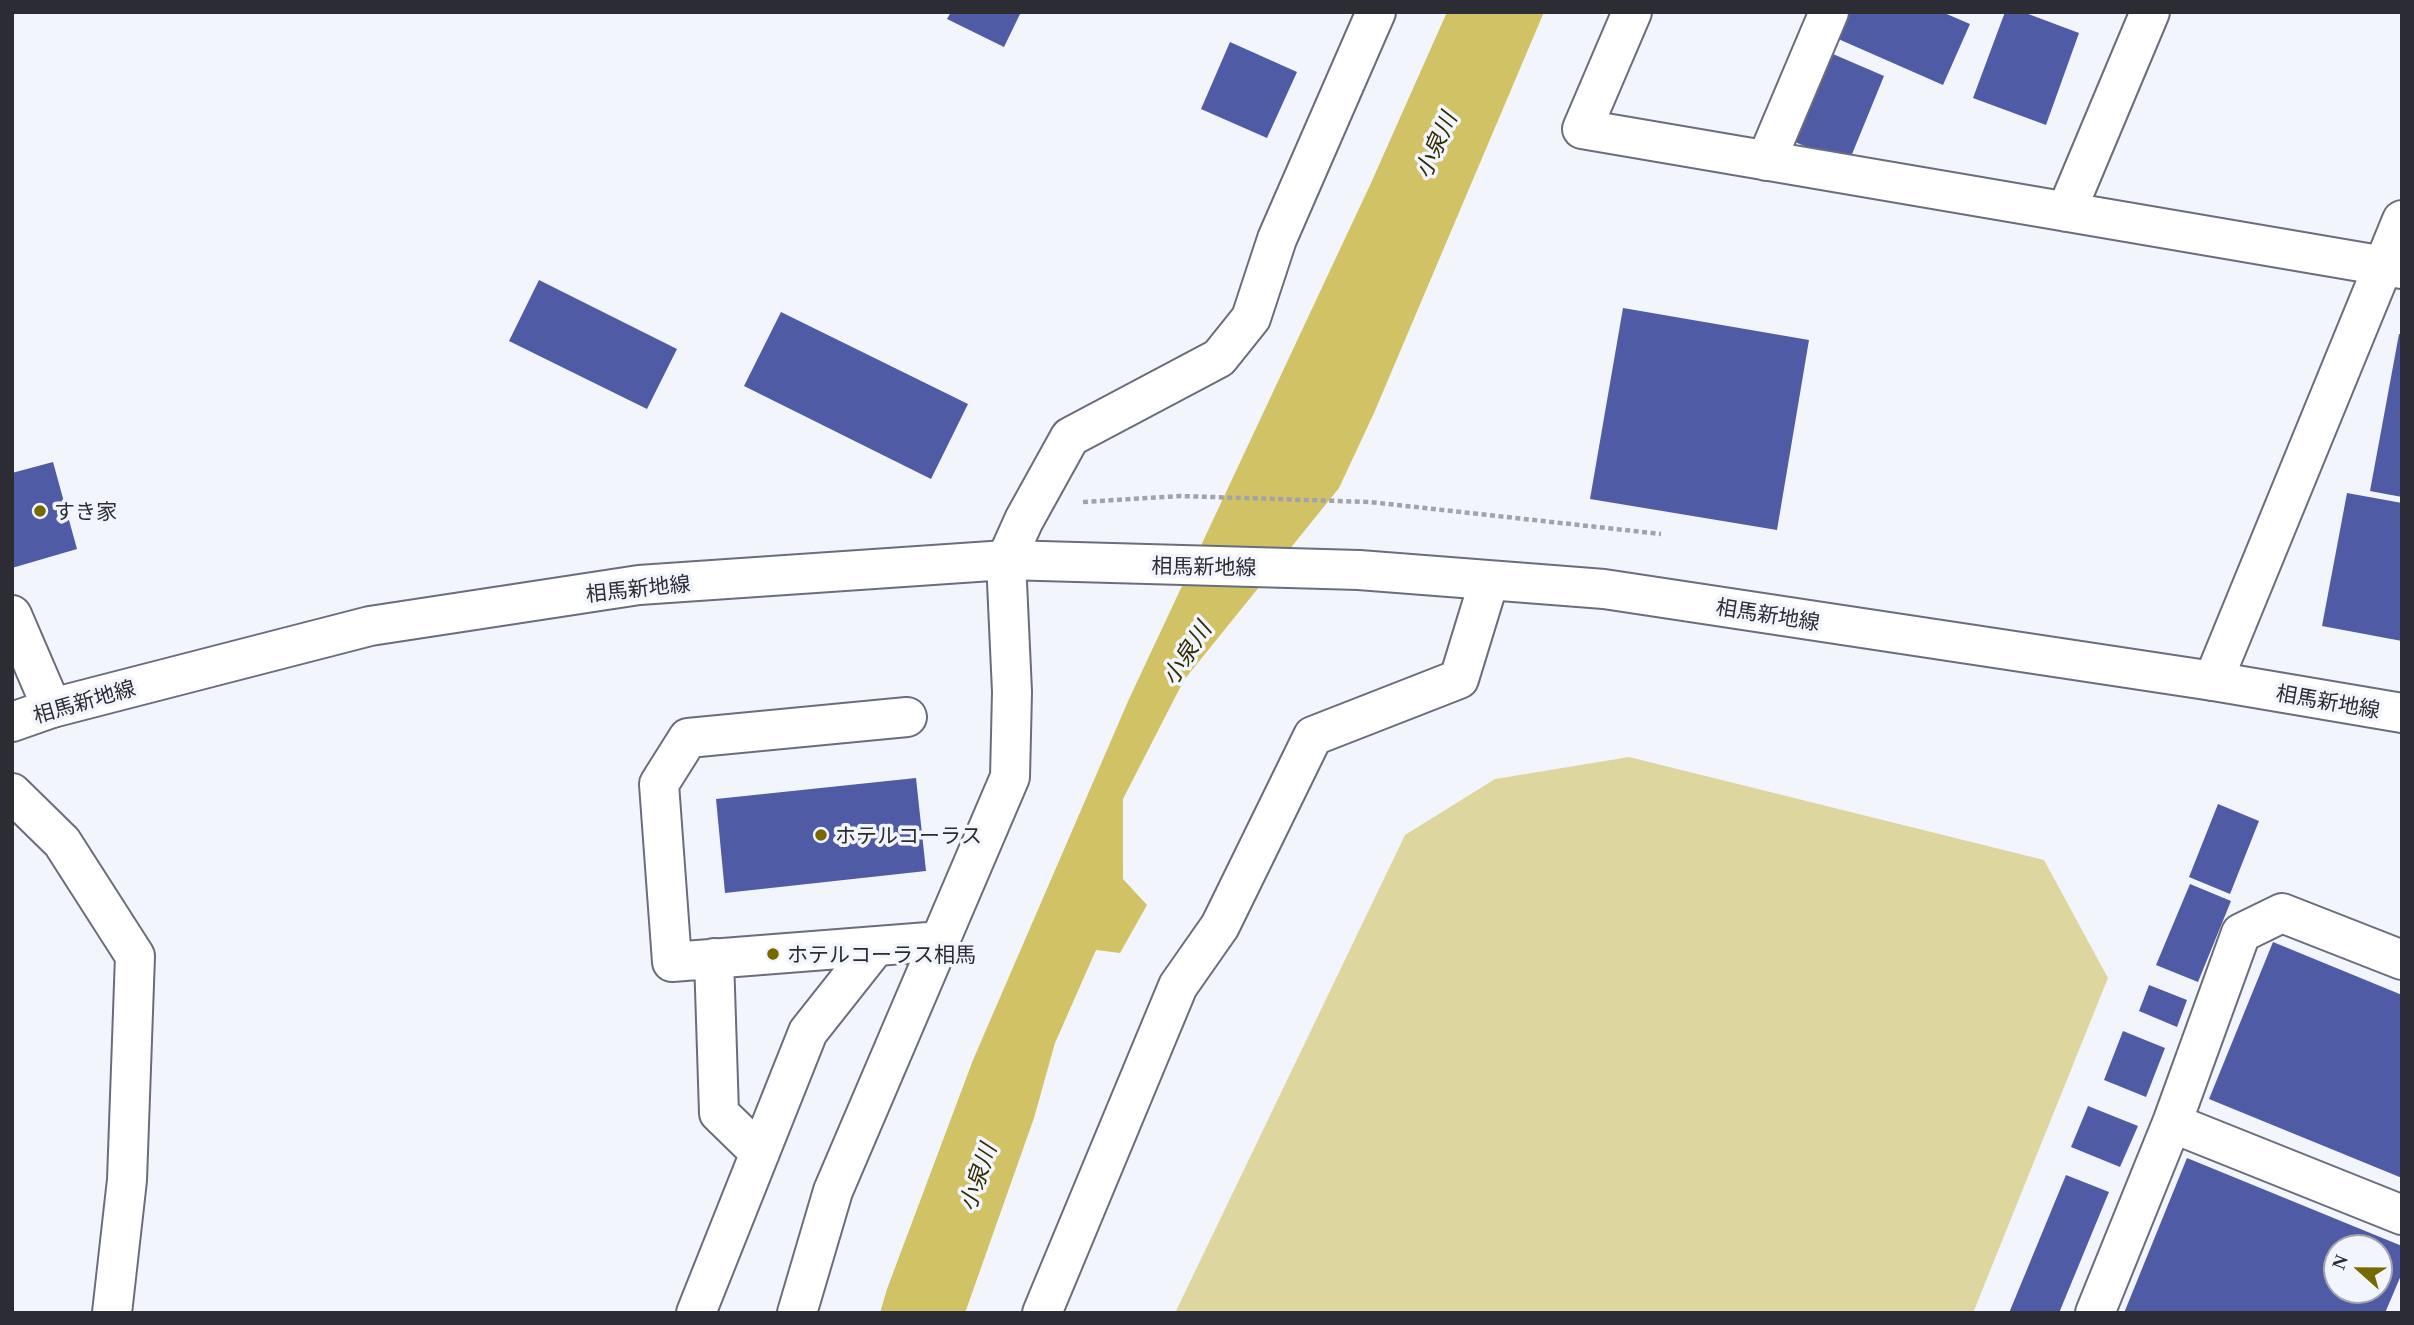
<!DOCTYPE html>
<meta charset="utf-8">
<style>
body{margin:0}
#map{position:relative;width:2414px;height:1325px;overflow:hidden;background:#f3f5fc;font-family:Georgia,serif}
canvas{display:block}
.frame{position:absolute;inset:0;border:14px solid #2c2d34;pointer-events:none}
.north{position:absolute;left:2323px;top:1234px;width:70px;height:70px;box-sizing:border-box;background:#f3f5fc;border:2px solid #a3a5ac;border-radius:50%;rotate:291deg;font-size:19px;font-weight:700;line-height:28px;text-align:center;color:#2c2d34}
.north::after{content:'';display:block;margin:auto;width:24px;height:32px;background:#766900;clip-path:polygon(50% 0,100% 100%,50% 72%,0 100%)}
</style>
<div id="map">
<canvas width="2414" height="1325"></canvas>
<div class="frame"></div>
<div class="north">N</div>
</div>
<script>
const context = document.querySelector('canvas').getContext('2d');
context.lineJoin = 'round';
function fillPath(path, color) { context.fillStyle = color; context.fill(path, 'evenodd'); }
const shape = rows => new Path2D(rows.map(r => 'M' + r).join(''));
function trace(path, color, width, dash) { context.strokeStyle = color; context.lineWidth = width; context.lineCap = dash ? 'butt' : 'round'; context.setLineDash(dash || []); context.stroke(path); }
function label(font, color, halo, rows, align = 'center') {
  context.font = font + ' Georgia,"Noto Sans JP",serif'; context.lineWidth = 7; context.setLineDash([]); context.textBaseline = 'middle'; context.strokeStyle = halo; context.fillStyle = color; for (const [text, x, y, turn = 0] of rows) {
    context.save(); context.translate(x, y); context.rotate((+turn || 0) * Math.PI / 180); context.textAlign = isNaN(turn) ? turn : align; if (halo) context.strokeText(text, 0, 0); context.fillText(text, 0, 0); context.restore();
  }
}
fillPath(shape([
 [1629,757,2044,860,2108,978,1973,1313,1175,1313,1405,835,1495,779]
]), '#ddd69f');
fillPath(shape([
 [1447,12,1544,12,1374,413,1339,488,1184,680,1123,799,1123,879,1147,905,1120,953,1096,950,1055,1043,1034,1118,965,1313,880,1313,887,1289,973,1060,1129,699,1371,183]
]), '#d1c365');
fillPath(shape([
 [951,12,1021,12,1004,47,947,19],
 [1847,12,1942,12,1970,24,1943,85,1836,38],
 [2005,12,2023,12,2079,33,2046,125,1973,98],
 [1230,42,1297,72,1267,138,1201,109],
 [1826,51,1884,76,1848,164,1790,140],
 [539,280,677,349,647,409,509,341],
 [1623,308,1809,340,1777,530,1590,499],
 [781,312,968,404,931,479,744,386],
 [2399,334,2402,334,2402,497,2370,491],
 [53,462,77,549,12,568,12,473],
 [2347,493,2402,503,2402,641,2322,626],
 [916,778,926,871,725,893,716,799],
 [2218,804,2259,821,2230,894,2189,877],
 [2190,884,2231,901,2198,982,2156,965],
 [2273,942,2402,995,2402,1178,2209,1099],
 [2149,985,2187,1000,2177,1027,2139,1011],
 [2123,1031,2165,1048,2146,1097,2104,1080],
 [2088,1106,2138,1126,2120,1167,2071,1147],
 [2187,1158,2402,1246,2402,1273,2385,1313,2124,1313],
 [2337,1248,2379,1248,2379,1290,2337,1290],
 [2066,1175,2109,1192,2059,1313,2009,1313]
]), '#4f5ba4');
const minor = shape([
 [1632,12,1582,129,2402,269],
 [1766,161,1829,12],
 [2066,212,2150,12],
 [12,615,52,708],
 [2213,681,2402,220],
 [907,717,688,738,659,784,672,962,941,941],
 [12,793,62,842,135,956,127,1180,112,1313],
 [714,958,719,1113,760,1153],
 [2172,1123,2402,1215],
 [696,1313,808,1032,876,946],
 [797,1313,833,1191,1010,777,1012,692,1006,560,1024,520,1070,437,1219,358,1251,318,1277,239,1376,12],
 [1042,1313,1178,986,1220,926,1313,736,1459,679,1489,581],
 [2095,1313,2172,1123,2241,933,2282,913,2402,960]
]);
const major = shape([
 [12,722,52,708,370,626,639,585,1006,560,1359,570,1604,589,2213,681,2402,713]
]);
trace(minor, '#696d7c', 42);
trace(major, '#696d7c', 42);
trace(shape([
 [1083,502,1180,496,1370,502,1661,534]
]), '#a1a3aa', 4.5, [5, 3.5]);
trace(minor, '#fff', 38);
trace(major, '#fff', 38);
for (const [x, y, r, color] of [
 [40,511,7,"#766900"],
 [821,835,7,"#766900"],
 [773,954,7,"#766900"]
]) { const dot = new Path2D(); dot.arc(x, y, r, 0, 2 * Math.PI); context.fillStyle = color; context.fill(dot); trace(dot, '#f3f5fc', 2.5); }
label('21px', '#2c2d34', '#f3f5fc', [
 ["すき家",54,511],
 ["ホテルコーラス",835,835],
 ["ホテルコーラス相馬",787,954]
], 'left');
label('21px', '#2c2d34', '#f3f5fc', [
 ["相馬新地線",1204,566,1],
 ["相馬新地線",638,588,-6],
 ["相馬新地線",1768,614,9],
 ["相馬新地線",84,701,-16],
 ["相馬新地線",2328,701,10]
]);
label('italic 23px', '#312b01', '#f3f5fc', [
 ["小泉川",1435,145,-66],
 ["小泉川",1186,653,-57],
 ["小泉川",977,1177,-71]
]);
</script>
